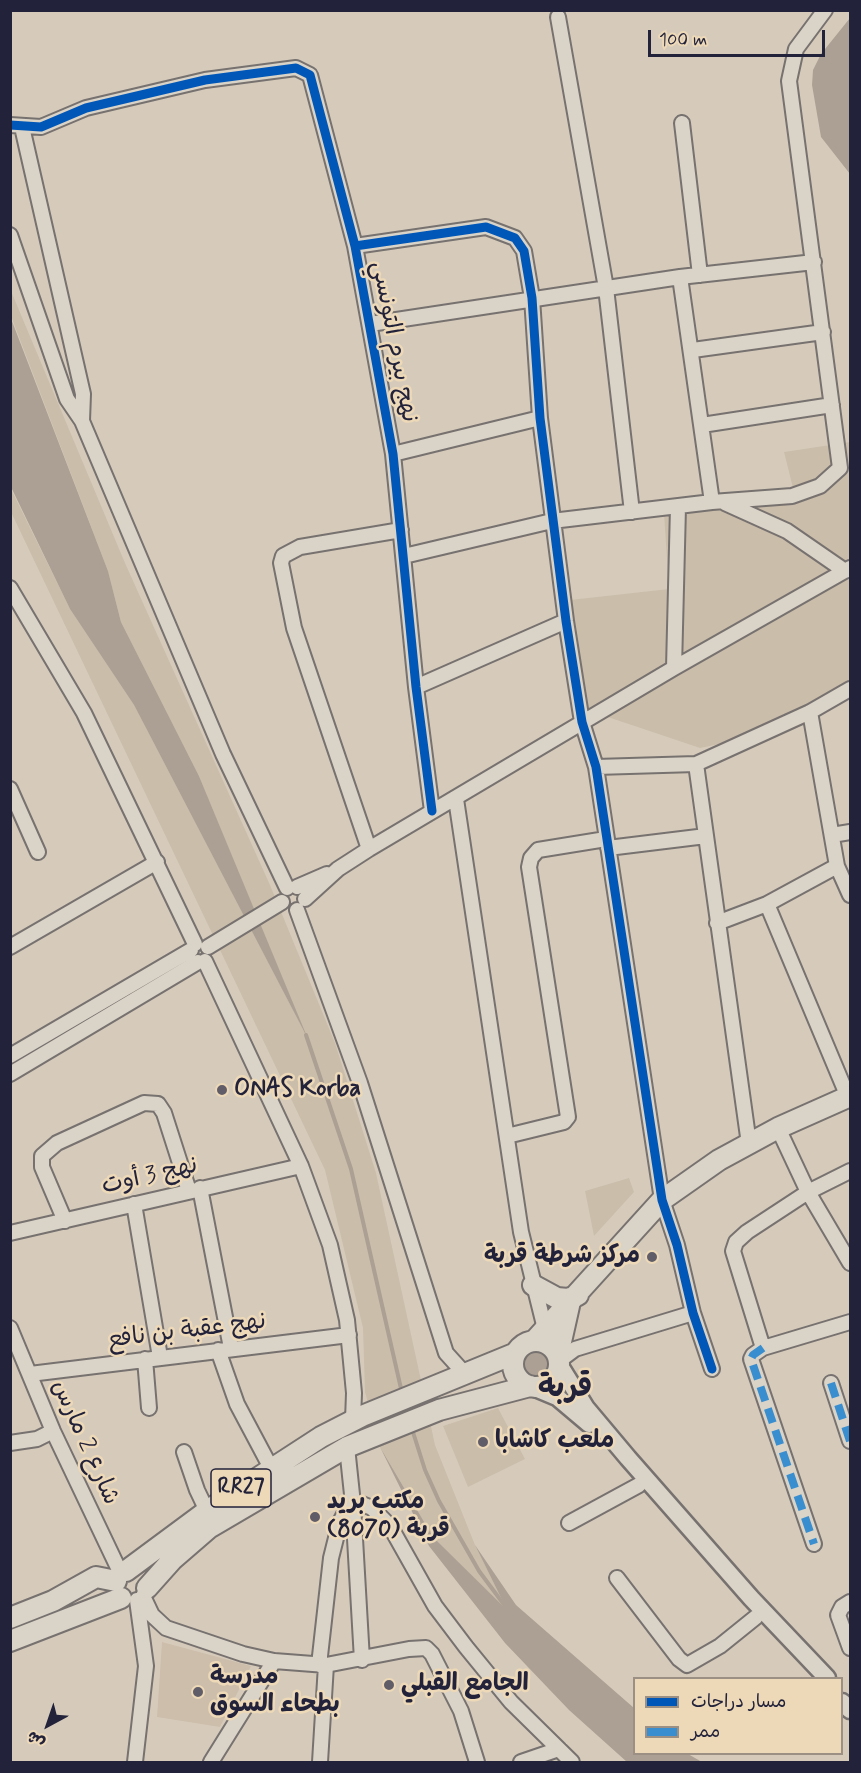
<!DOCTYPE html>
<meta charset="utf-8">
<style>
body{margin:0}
#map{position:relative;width:861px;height:1773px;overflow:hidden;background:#d6cbbb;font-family:Mynerve,"Playpen Sans Arabic",sans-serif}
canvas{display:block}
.frame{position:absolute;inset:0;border:12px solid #22223b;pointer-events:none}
.legend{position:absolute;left:633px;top:1677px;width:210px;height:78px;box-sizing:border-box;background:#edd9b7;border:2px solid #9c9085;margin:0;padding:8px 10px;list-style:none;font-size:18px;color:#22223b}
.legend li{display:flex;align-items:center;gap:12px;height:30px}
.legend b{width:30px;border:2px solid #9c9085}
.north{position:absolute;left:18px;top:1695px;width:60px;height:60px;-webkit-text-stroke:4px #edd9b7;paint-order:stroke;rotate:220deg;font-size:16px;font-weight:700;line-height:24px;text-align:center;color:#22223b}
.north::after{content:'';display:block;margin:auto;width:21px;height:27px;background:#22223b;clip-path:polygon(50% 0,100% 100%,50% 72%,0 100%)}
.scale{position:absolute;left:648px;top:30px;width:177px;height:27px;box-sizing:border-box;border:3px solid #22223b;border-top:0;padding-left:8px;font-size:18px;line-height:21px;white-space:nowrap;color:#22223b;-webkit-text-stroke:4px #edd9b7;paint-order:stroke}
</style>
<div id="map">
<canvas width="861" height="1773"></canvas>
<div class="frame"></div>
<ul class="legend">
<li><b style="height:8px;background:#0057b8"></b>مسار دراجات</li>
<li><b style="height:8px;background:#398ed0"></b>ممر</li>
</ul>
<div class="north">ش</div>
<div class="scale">100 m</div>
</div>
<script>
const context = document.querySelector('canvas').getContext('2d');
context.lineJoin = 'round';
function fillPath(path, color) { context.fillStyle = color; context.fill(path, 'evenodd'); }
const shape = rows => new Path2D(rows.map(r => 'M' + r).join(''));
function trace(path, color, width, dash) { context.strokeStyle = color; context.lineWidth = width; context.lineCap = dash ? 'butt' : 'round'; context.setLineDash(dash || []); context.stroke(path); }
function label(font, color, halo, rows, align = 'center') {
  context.font = font + ' Mynerve,"Playpen Sans Arabic",sans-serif'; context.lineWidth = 5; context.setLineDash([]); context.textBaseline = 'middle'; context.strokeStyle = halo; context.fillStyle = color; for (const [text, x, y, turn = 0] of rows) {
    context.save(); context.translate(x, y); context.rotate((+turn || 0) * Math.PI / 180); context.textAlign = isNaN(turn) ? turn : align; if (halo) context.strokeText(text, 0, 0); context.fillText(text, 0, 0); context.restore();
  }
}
fillPath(shape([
 [162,1642,251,1666,220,1727,157,1717]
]), '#cdbeab');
fillPath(shape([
 [11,291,125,563,270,885,335,1043,376,1173,435,1445,475,1545,508,1612,433,1537,380,1447,365,1392,363,1328,325,1170,11,512,10,487,70,609,134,705,304,1031,199,776,121,622,108,571,11,316],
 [850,442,850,680,814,706,743,739,700,748,581,708,570,600,669,589,664,514,794,492,784,452],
 [629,1178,634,1192,594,1236,585,1191],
 [498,1408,525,1459,468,1487,443,1426]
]), '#cabdaa');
fillPath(shape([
 [850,18,850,174,821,137,812,85,813,70,821,54],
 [10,316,108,571,121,622,199,776,308,1039,134,705,70,609,11,487],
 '518 1365a18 18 0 1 1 36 0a18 18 0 1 1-36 0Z',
 [380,1447,433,1537,507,1610,475,1545,516,1605,634,1708,634,1754,688,1754,702,1762,627,1762,569,1710,505,1643,429,1546]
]), '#aca094');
trace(shape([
 [306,1035,351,1169,402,1393],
 [412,1429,425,1470,439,1501,479,1571,511,1614]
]), '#aca094', 4);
const minor = shape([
 [825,10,796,49,789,81,840,468],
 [558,17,606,288,632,512],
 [682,123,700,275],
 [10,125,41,127,86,108,205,80,296,68,310,75,355,246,393,454,416,687,432,811],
 [22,127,83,394,82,421],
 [10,235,67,399,82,421,223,754,287,888],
 [355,246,486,227,515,238,524,251,532,298,540,418,566,621,582,722,596,767,662,1200,677,1245,693,1313,712,1369],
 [680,277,712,502],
 [370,324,680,277,814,262],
 [693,350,823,332],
 [702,425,832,405],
 [393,454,540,418],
 [725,503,787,531,845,571],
 [404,556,552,521,712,502,792,496,820,486,840,468],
 [10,588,84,713,195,944],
 [674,668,678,507],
 [416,687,566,621],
 [810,712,837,866,850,895],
 [696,764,749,1144],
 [596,767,696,764,810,712,850,689],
 [10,789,38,852],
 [456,799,521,1232,545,1329],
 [832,835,850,832],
 [608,848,706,836],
 [369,849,294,628,281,563,283,556,300,547,401,530],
 [297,887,327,874],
 [305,899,338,869,369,849,674,668,850,568],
 [767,904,848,1097],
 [297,910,360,1083,446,1353,465,1374],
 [717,923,767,904,837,866],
 [10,947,157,862],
 [208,947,282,902],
 [205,961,301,1166,330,1245,347,1320,354,1393,353,1420],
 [10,1056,191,950],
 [10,1074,198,962],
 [778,1128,808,1192,850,1263],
 [507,1136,564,1122,568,1117,529,867,531,858,538,850,606,839],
 [850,1171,808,1192,747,1232,736,1242,733,1251,763,1348,850,1322],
 [200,1188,231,1348],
 [134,1204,160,1357],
 [65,1221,42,1167,42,1156,57,1143,144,1103,158,1104,164,1113,189,1191],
 [10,1233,301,1166],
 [10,1328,53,1431,121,1574],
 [763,1348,753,1355,751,1359,814,1544],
 [218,1350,237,1404,271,1468],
 [145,1359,149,1408],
 [559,1361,575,1349,693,1313],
 [30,1374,349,1335],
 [831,1383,850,1441],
 [10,1443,37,1439,53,1431],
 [347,1447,353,1504,362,1660],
 [184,1452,197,1490,207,1511],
 [569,1523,639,1485],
 [617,1578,679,1659,687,1665,720,1646,756,1617],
 [143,1596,152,1615,166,1628,243,1654,274,1661,326,1665,409,1649,426,1648,432,1654,461,1711,477,1762],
 [850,1648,838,1615,842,1607,850,1602],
 [319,1665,331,1558,340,1522,348,1507,362,1504,372,1508,390,1526,435,1606,466,1647,511,1702,572,1762],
 [135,1762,146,1666,137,1600],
 [211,1762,274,1661],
 [320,1762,326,1665],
 [521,1762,559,1749]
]);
const major = shape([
 [560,1366,586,1408,628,1458,751,1598,827,1678],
 [533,1387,557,1397,589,1424],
 [842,1702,850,1710]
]);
const highway = shape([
 [533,1285,557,1298,568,1299,578,1295],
 [535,1340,662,1200,719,1160,778,1128,850,1096],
 '513 1364a23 23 0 1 1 46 0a23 23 0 1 1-46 0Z',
 [558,1355,569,1306],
 [126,1571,207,1511,321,1437,362,1416,516,1353],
 [147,1588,172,1560,209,1528,347,1447,439,1410,530,1386],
 [10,1618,53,1601,96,1577,116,1581],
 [10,1641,121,1598]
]);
trace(minor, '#777270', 18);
trace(major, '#777270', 21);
trace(highway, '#777270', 24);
trace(minor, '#dad3c7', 14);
trace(major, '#dad3c7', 16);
trace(highway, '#dad3c7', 20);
trace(shape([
 [763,1348,753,1355,751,1359,814,1544],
 [831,1383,850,1441]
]), '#398ed0', 8, [15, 8]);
trace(shape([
 [10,125,41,127,86,108,205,80,296,68,310,75,355,246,393,454,416,687,432,811],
 [355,246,486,227,515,238,524,251,532,298,540,418,566,621,582,722,596,767,662,1200,677,1245,693,1313,712,1369]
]), '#0057b8', 9);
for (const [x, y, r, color] of [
 [222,1090,6,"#615d68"],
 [652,1257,6,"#615d68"],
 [483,1442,6,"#615d68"],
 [315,1517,6,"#615d68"],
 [389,1685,6,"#615d68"],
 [198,1692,6,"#615d68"]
]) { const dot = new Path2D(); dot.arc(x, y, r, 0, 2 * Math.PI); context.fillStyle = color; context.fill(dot); trace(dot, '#edd9b7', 2); }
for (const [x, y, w] of [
 [241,1488,60]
]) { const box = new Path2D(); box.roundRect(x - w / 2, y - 19, w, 38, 4.5); context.fillStyle = '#edd9b7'; context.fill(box); trace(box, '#22223b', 1.5); }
label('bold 22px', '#22223b', null, [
 ["RR27",241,1488]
]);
label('24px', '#22223b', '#edd9b7', [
 ["نهج بيرم التونسي",393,342,79],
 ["نهج 3 أوت",150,1177,-13],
 ["نهج عقبة بن نافع",187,1332,-7],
 ["شارع 2 مارس",84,1443,66]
]);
label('bold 24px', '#22223b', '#edd9b7', [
 ["ONAS Korba",234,1090],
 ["مركز شرطة قربة",640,1257,"right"],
 ["ملعب كاشابا",495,1442],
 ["مكتب بريد",327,1503],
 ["قربة (8070)",327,1531],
 ["مدرسة",210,1678],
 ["بطحاء السوق",210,1706],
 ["الجامع القبلي",401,1685]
], 'left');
label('bold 30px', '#22223b', '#edd9b7', [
 ["قربة",565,1390]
]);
</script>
